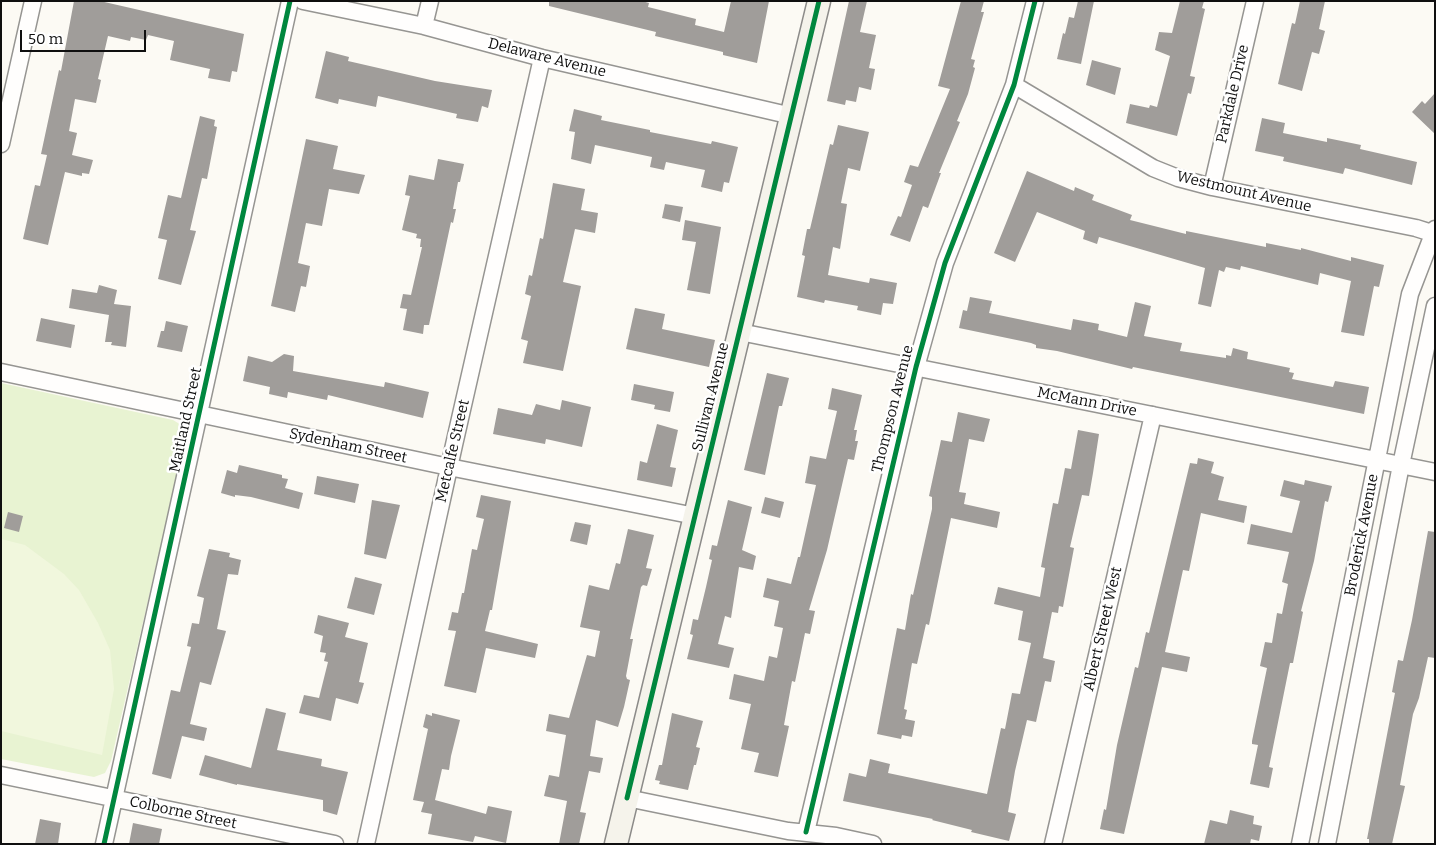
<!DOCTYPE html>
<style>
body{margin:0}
#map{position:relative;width:1436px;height:845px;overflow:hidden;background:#fcfaf4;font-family:Bitter,serif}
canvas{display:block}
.frame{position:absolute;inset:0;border:2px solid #0f0f0f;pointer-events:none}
.scale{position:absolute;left:20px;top:30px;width:126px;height:22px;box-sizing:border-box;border:2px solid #0f0f0f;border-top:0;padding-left:6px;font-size:15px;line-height:18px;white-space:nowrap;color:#0f0f0f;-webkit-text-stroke:4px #fff;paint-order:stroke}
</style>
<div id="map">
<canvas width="1436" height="845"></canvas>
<div class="frame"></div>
<div class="scale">50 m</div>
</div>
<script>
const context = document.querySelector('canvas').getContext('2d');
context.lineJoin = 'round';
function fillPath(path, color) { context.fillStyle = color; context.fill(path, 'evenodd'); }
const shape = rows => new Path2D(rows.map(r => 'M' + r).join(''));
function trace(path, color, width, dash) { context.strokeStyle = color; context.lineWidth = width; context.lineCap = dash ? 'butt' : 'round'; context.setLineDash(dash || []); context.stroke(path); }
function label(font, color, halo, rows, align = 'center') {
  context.font = font + ' Bitter,serif'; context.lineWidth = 5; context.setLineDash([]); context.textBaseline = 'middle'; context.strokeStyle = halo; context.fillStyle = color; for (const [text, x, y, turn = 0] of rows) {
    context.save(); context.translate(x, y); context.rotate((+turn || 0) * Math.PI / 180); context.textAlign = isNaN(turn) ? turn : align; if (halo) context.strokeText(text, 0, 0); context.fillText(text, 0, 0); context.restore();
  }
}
fillPath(shape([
 [1,383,173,420,183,426,185,440,111,761,105,773,94,777,1,759]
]), '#e8f3d2');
fillPath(shape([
 [1,539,25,545,64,574,79,590,98,623,110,650,114,689,102,755,1,731]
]), '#f1f7dd');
fillPath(shape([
 [74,1,100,1,244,34,237,72,232,71,230,82,208,78,210,69,170,60,174,41,148,35,146,40,131,37,130,41,108,36,98,79,101,80,96,103,75,99,69,131,77,133,72,155,93,160,89,174,82,173,82,176,65,172,48,245,23,239,35,185,40,186,47,155,41,154,59,70,61,71],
 [549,1,642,1,649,3,648,7,696,19,695,25,724,32,731,1,769,1,757,63,723,55,723,52,655,36,656,32,549,6],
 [849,1,867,1,860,32,876,35,869,68,875,69,871,90,859,87,856,102,846,100,845,105,827,101],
 [961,1,984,1,981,12,984,12,971,59,975,60,973,67,975,68,968,94,957,121,960,122,939,173,941,173,928,208,923,206,910,242,890,235,898,216,901,217,912,185,904,182,910,165,918,167,950,89,938,86],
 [1078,1,1094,1,1081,64,1057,59,1063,33,1065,34,1069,17,1074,18],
 [1180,1,1204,1,1202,8,1205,9,1190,76,1195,77,1191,94,1188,93,1177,136,1126,123,1130,104,1149,108,1150,105,1157,107,1170,56,1155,50,1159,32,1172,33],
 [1300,1,1325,1,1319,29,1325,31,1319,54,1312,52,1302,91,1278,84,1292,23,1295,24],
 [326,51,349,57,348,61,435,81,492,90,488,108,482,106,478,122,456,118,457,114,378,96,376,107,339,99,338,104,315,98],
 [1092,60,1121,68,1115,95,1086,85],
 [1435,93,1435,134,1412,112,1422,101,1425,104],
 [574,109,602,116,601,120,650,130,650,132,711,144,712,141,738,147,729,183,724,182,722,192,701,187,705,170,666,162,664,170,650,167,652,157,595,145,591,164,571,159,575,132,569,131],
 [200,116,215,120,214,126,217,127,207,179,202,178,190,230,196,231,181,285,158,279,167,240,158,238,168,195,181,198],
 [1262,118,1285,123,1283,133,1327,142,1327,138,1361,145,1360,149,1417,162,1412,185,1345,168,1343,174,1283,161,1284,157,1255,151],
 [838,125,869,132,860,171,848,168,841,203,847,204,840,249,833,247,828,275,869,283,870,278,897,283,893,304,883,303,881,315,857,310,858,306,825,300,824,303,797,297,805,256,802,255,807,229,810,229,830,144,833,145],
 [306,139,338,146,333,169,365,175,359,194,329,189,322,226,306,223,298,263,310,266,306,287,301,286,295,312,271,306],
 [438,159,464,164,460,182,458,182,453,209,456,209,453,223,451,222,429,325,424,325,423,334,403,330,407,309,400,308,403,294,411,295,422,247,420,247,421,239,416,238,417,234,402,230,410,196,405,195,409,175,434,180],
 [1027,171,1074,191,1075,187,1094,195,1092,200,1132,215,1130,220,1186,234,1186,231,1266,247,1266,243,1301,250,1301,248,1351,261,1351,257,1384,265,1379,287,1374,286,1364,336,1341,332,1351,281,1320,273,1318,285,1241,266,1240,270,1226,267,1224,272,1219,270,1211,307,1198,304,1205,268,1099,237,1097,244,1083,239,1085,231,1037,212,1015,262,994,253],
 [553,183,585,189,581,210,598,213,595,233,575,229,563,282,581,286,563,371,523,363,528,341,521,339,531,296,525,294,529,275,532,276,540,238,543,239],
 [665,204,683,207,680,222,662,218],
 [685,220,721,227,710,294,687,290,696,242,682,240],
 [99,285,117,290,114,304,131,306,126,347,111,345,112,342,105,342,109,315,69,308,72,289,97,293],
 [970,297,992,301,989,313,1071,330,1073,319,1099,324,1098,330,1127,337,1135,302,1151,306,1144,336,1182,343,1180,351,1226,358,1226,355,1231,356,1233,348,1248,352,1247,359,1290,368,1289,372,1294,373,1292,379,1333,387,1335,381,1369,387,1364,414,1133,367,1132,369,1057,351,1036,348,1036,345,1031,343,959,328,963,310,967,311],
 [635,308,665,314,662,329,715,340,709,367,626,349],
 [41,318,75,325,71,348,36,341],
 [166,321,188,326,182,352,157,347,161,331,164,331],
 [284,354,294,356,293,371,384,387,385,382,429,392,423,418,328,395,327,400,288,392,287,398,269,394,270,387,243,381,248,356,272,362],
 [767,373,789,378,782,406,779,406,765,475,744,470],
 [634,384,674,392,670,412,654,409,655,405,631,400],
 [832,388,862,395,854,430,857,430,855,441,858,441,854,460,848,459,827,550,809,610,815,611,810,634,805,633,795,682,792,681,784,725,789,726,778,777,754,772,759,753,741,749,751,704,729,699,734,674,764,681,769,656,777,658,783,628,774,626,779,601,763,597,767,578,791,584,798,557,800,557,816,485,805,483,810,456,826,459,837,411,828,409],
 [562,400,591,407,582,447,546,439,545,444,493,434,498,408,532,415,536,404,560,410],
 [958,412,990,419,984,442,969,439,959,492,966,493,964,504,1000,512,997,528,951,518,929,625,926,624,917,664,912,663,904,709,907,710,905,719,915,721,912,737,902,735,901,739,877,734,897,628,905,630,911,594,913,595,932,509,932,497,929,496,941,440,952,442],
 [657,424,678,430,670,467,676,468,672,487,637,480,640,461,647,463],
 [1078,430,1099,434,1093,473,1089,496,1082,495,1070,547,1074,548,1063,607,1059,606,1058,613,1052,612,1043,658,1055,661,1051,682,1045,681,1036,722,1027,720,1015,771,1008,812,1016,814,1009,841,971,832,972,830,932,820,933,819,843,801,849,773,866,777,870,759,890,764,888,773,987,794,1001,728,1005,729,1012,693,1020,694,1031,643,1018,640,1023,611,994,604,998,587,1040,597,1045,568,1041,567,1053,503,1058,504,1065,468,1071,469],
 [1198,458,1214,462,1211,473,1224,477,1218,500,1247,506,1244,523,1201,513,1189,571,1183,570,1165,652,1190,657,1187,672,1162,667,1124,834,1100,829,1104,809,1106,810,1117,745,1135,667,1138,668,1146,632,1149,633,1190,463,1197,464],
 [239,465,282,475,282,478,288,479,285,488,303,493,299,509,251,497,235,495,235,497,221,493,227,470,237,473],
 [317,476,359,484,355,503,314,494],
 [1284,480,1304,485,1305,480,1332,486,1328,502,1325,501,1314,561,1301,611,1303,612,1293,663,1290,663,1269,767,1273,768,1269,788,1250,784,1258,745,1252,744,1252,741,1267,668,1260,666,1265,642,1272,643,1277,613,1282,614,1288,584,1282,582,1289,552,1247,544,1251,524,1292,533,1300,501,1280,496],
 [481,495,511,501,492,610,490,610,485,631,538,644,535,658,486,648,476,693,444,686,456,631,448,630,452,612,458,613,462,593,464,593,472,549,477,550,484,519,476,517],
 [765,497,784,502,780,518,761,513],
 [372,500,400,505,386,559,364,554],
 [728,500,752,507,742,550,756,556,753,570,739,567,731,618,725,616,718,644,734,648,729,668,687,659,693,635,690,634,693,619,698,620,706,587,712,560,709,559,712,545,717,546],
 [8,512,23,516,19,532,4,528],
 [575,522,591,525,587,545,570,541],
 [628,529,654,535,646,568,652,569,647,586,643,585,641,587,630,639,633,639,626,676,627,679,630,680,624,707,618,727,596,720,590,756,603,758,600,773,589,771,580,812,586,813,579,844,559,844,567,801,544,796,549,775,559,777,566,735,546,731,549,714,569,718,587,655,595,657,600,631,580,627,589,585,609,590,616,563,620,564],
 [1428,531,1435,532,1435,658,1428,657,1419,698,1413,714,1400,785,1405,786,1392,844,1369,844,1369,839,1367,839,1395,693,1392,692,1398,660,1403,661,1412,620],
 [209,549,230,553,229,557,241,560,238,575,228,574,217,629,226,631,211,685,200,682,190,724,207,728,204,741,182,736,171,779,152,774,171,690,180,692,191,647,187,646,192,623,199,624,204,598,197,596],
 [355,577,382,584,374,615,347,608],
 [318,615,349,623,345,637,368,643,359,682,364,683,358,704,336,698,331,721,299,713,304,695,319,698,328,662,324,661,326,653,320,652,323,636,314,633],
 [266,708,286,713,277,750,322,759,321,766,348,772,337,815,323,811,323,800,237,784,237,785,199,775,205,755,251,768],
 [432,713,460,720,451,756,449,770,442,769,435,800,486,814,488,806,512,811,506,843,475,836,473,842,428,834,432,814,421,812,424,802,413,800,428,729,423,727,426,714,432,716],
 [672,713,703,721,696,747,700,748,696,765,694,765,688,790,659,784,660,781,655,780,659,765,662,765],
 [1230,810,1254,816,1253,824,1262,826,1259,841,1251,839,1250,844,1204,844,1210,820,1227,824],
 [40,819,61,823,58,844,35,844],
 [133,823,162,829,159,844,129,844]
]), '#a09d9a');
const street = shape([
 [303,1,424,26,542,58,792,116],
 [424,26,430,1],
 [1014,85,1153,168,1178,178,1212,187,1416,228,1435,234],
 [1,144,33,1],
 [1212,187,1255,1],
 [740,332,1435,472],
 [1,372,449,467,695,516],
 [1,775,335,844],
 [627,798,788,831,836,836,873,844],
 [806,832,916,367,945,263,1014,85,1035,1],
 [104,844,290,1],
 [366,844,454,445,542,58],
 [1053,844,1153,415],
 [1300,844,1410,294,1435,229],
 [1327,844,1401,465,1435,306]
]);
const secondary = shape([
 [616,844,819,1]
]);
trace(street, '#969592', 19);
trace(secondary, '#8c8b89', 25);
trace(street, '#fffefd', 16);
trace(secondary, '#f5f3eb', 22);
trace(shape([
 [627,798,819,1],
 [806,832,916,367,945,263,1014,85,1035,1],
 [104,844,290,1]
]), '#00873e', 5);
label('15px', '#0f0f0f', '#fff', [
 ["Delaware Avenue",547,58,14],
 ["Parkdale Drive",1233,94,-77],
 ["Westmount Avenue",1244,192,13],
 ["Sullivan Avenue",711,397,-76],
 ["McMann Drive",1087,402,11],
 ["Thompson Avenue",893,409,-76],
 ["Maitland Street",186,420,-78],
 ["Sydenham Street",348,446,12],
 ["Metcalfe Street",453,451,-77],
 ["Broderick Avenue",1362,535,-79],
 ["Albert Street West",1103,629,-77],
 ["Colborne Street",183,813,12]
]);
</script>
